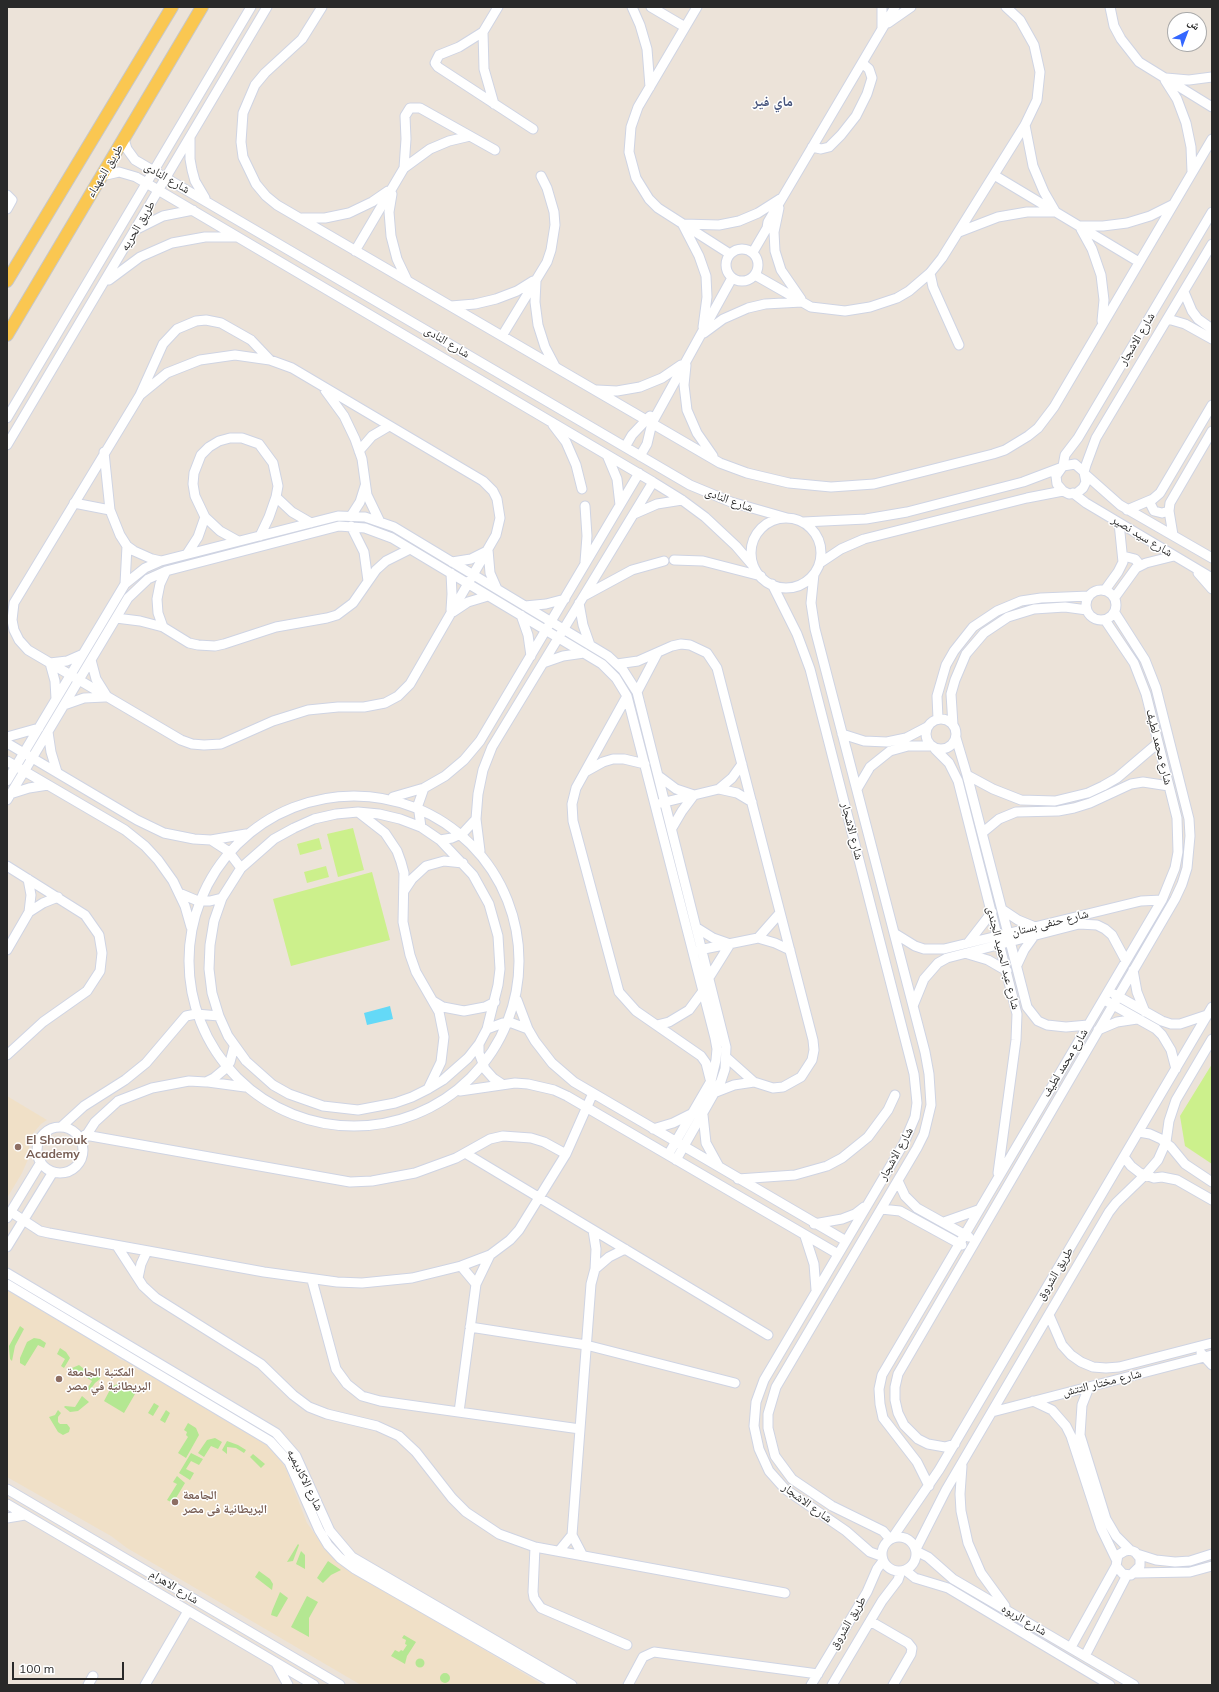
<!DOCTYPE html>
<meta charset="utf-8">
<style>
body{margin:0}
#map{position:relative;width:1219px;height:1692px;overflow:hidden;background:#ece3d9;font-family:Mulish,"Noto Naskh Arabic",sans-serif}
canvas{display:block}
.frame{position:absolute;inset:0;border:8px solid #292929;pointer-events:none}
.north{position:absolute;left:1167px;top:12px;width:40px;height:40px;box-sizing:border-box;background:#fff;border:1px solid #a9a9a9;border-radius:50%;rotate:42deg;font-size:11px;font-weight:700;line-height:16px;text-align:center;color:#292929}
.north::after{content:'';display:block;margin:auto;width:14px;height:18px;background:#3467ff;clip-path:polygon(50% 0,100% 100%,50% 72%,0 100%)}
.scale{position:absolute;left:12px;top:1662px;width:112px;height:18px;box-sizing:border-box;border:2px solid #292929;border-top:0;padding-left:5px;font-size:12px;line-height:14px;white-space:nowrap;color:#292929;-webkit-text-stroke:3px #fff;paint-order:stroke}
</style>
<div id="map">
<canvas width="1219" height="1692"></canvas>
<div class="frame"></div>
<div class="north">ش</div>
<div class="scale">100 m</div>
</div>
<script>
const context = document.querySelector('canvas').getContext('2d');
context.lineJoin = 'round';
function fillPath(path, color) { context.fillStyle = color; context.fill(path, 'evenodd'); }
const shape = rows => new Path2D(rows.map(r => 'M' + r).join(''));
function trace(path, color, width, dash) { context.strokeStyle = color; context.lineWidth = width; context.lineCap = dash ? 'butt' : 'round'; context.setLineDash(dash || []); context.stroke(path); }
function label(font, color, halo, rows, align = 'center') {
  context.font = font + ' Mulish,"Noto Naskh Arabic",sans-serif'; context.lineWidth = 3; context.setLineDash([]); context.textBaseline = 'middle'; context.strokeStyle = halo; context.fillStyle = color; for (const [text, x, y, turn = 0] of rows) {
    context.save(); context.translate(x, y); context.rotate((+turn || 0) * Math.PI / 180); context.textAlign = isNaN(turn) ? turn : align; if (halo) context.strokeText(text, 0, 0); context.fillText(text, 0, 0); context.restore();
  }
}
fillPath(shape([
 [7,1096,47,1120,41,1124,29,1138,29,1157,22,1173,7,1198],
 [7,1289,109,1350,119,1359,124,1361,125,1359,135,1366,134,1367,138,1370,150,1373,266,1443,277,1454,286,1469,307,1523,319,1540,339,1563,543,1685,361,1685,127,1548,111,1536,7,1477]
]), '#f0e0c7');
fillPath(shape([
 [20,1326,24,1329,15,1346,12,1361,10,1359,9,1346],
 [34,1338,40,1339,46,1343,44,1348,38,1345,25,1366,20,1363,20,1358,27,1342],
 [60,1348,66,1352,70,1358,64,1368,61,1366,65,1359,57,1354],
 [79,1365,89,1373,101,1373,100,1379,95,1383,90,1390,87,1389,92,1381,76,1371,74,1374,69,1371,72,1368],
 [118,1384,125,1390,131,1390,135,1394,124,1413,104,1401,112,1386],
 [82,1396,89,1402,78,1411,70,1412,64,1407,65,1406,75,1407],
 [154,1403,159,1406,153,1416,148,1413],
 [58,1410,61,1413,58,1417,58,1422,60,1424,67,1424,70,1428,69,1432,63,1435,58,1432,49,1417,55,1415],
 [166,1410,170,1413,165,1423,160,1420],
 [188,1423,196,1428,199,1435,186,1458,178,1453,188,1437,186,1435,187,1432,184,1430],
 [215,1438,222,1442,218,1449,211,1446,204,1457,198,1453,207,1440],
 [227,1441,238,1445,246,1450,244,1453,236,1448,227,1447,227,1454,222,1450],
 [191,1453,203,1459,199,1465,191,1461,186,1469,194,1473,190,1480,179,1473],
 [253,1454,265,1464,261,1468,250,1457],
 [177,1476,185,1483,173,1503,167,1500,177,1484,173,1482],
 [298,1544,299,1545,293,1561,287,1562],
 [301,1551,305,1555,305,1569,296,1564],
 [328,1561,341,1570,331,1575,323,1583,317,1578],
 [259,1571,270,1579,273,1584,272,1590,255,1577],
 [280,1592,288,1598,277,1617,271,1615,272,1611],
 [307,1596,318,1602,309,1618,309,1637,291,1627],
 [404,1635,416,1642,407,1656,405,1664,391,1656,395,1650,399,1652,401,1650,403,1651,407,1645,405,1644,406,1640,402,1638],
 '415.5 1663a4.5 4.5 0 1 1 9 0a4.5 4.5 0 1 1-9 0Z',
 '440 1678a5 5 0 1 1 10 0a5 5 0 1 1-10 0Z'
]), '#b4e792');
fillPath(shape([
 [353,828,364,870,338,877,327,834],
 [319,838,322,849,300,855,297,844],
 [326,866,329,877,307,883,304,872],
 [372,872,390,940,291,966,273,899],
 [1212,1064,1212,1164,1185,1146,1180,1116]
]), '#ccf08c');
fillPath(shape([
 [390,1006,393,1019,367,1025,364,1013]
]), '#64d9f7');
const minor = shape([
 [322,7,302,39,265,73,255,85,243,113,241,142,243,157,256,184,266,196,277,205,720,463,747,473,789,483,831,487,874,484,993,454,1005,450,1028,436,1038,428,1054,407,1212,139],
 [498,7,483,32,459,47,439,55,435,63,438,67,533,129],
 [632,7,640,25,647,49,650,87],
 [651,7,685,27],
 [697,7,638,107,631,127,629,152,636,178,649,199,658,208,730,254],
 [1110,7,1114,26,1121,39,1139,62,1212,107],
 [888,23,911,7],
 [882,29,882,7],
 [483,32,484,69,494,104],
 [1166,78,1189,80,1212,77],
 [1165,80,1177,99,1186,123,1191,147,1192,172],
 [1025,125,1033,166,1044,192,1055,211],
 [190,138,190,159,192,170,195,181,205,198],
 [124,139,127,149,135,160,690,485,731,502,787,518],
 [812,147,821,149,829,147,841,135,856,116,867,94,872,78,869,69,862,63],
 [404,168,430,149,449,141,470,136],
 [994,175,1139,262],
 [102,176,119,172,136,177,653,482,682,500,705,517,736,546,754,567],
 [392,194,389,212,391,236,397,259,407,280],
 [7,195,12,200,7,209],
 [779,208,774,232,775,251,781,270,801,299],
 [302,218,325,218,349,213,372,202,388,191],
 [683,224,719,225,739,221,758,213,780,199],
 [683,225,699,256,706,276,707,297,703,327],
 [1079,226,1103,226,1127,223,1150,216,1172,205],
 [137,229,163,216,193,210],
 [1081,229,1092,249,1101,275,1104,300,1102,321],
 [959,232,998,217,1027,212,1055,212],
 '726 265a16 16 0 1 1 32 0a16 16 0 1 1-32 0Z',
 [355,251,404,168,406,139,405,116,410,108,420,108,495,150],
 [753,252,767,228,768,222,895,7],
 [930,273,933,287,959,345],
 [755,275,811,307,845,311,870,307,897,298,909,291,930,273,942,258,1025,125,1037,100,1040,72,1034,45,1020,20,1006,7],
 [109,280,140,257,172,243,205,237,236,237],
 [536,281,535,302,538,325,545,347,555,366],
 [1184,292,1192,311,1198,319,1212,329],
 [451,306,475,304,496,299,517,291,533,281],
 [1168,319,1185,324,1212,339],
 [704,333,723,319,748,308,765,304,802,302],
 [502,336,547,262,551,250,555,225,554,212,547,188,541,176],
 [686,365,684,385,687,410,697,433,713,456],
 [325,390,344,416,355,439,362,459,367,495,379,520],
 [597,390,617,391,640,387,662,378,681,365],
 [140,395,163,344,177,329,196,321,206,320,221,323,251,340,270,360,292,368,483,481,493,491,497,499,500,518,496,535,410,684,398,696,385,703,364,707,338,707,308,710,273,721,221,744,204,745,192,744,181,740,28,650,19,640,14,630,12,620,14,603,140,395,167,373,200,360,235,355,270,360],
 [7,418,251,7],
 [553,425,566,442,576,465,582,489],
 [7,445,267,7],
 [625,447,632,435,650,416],
 [359,451,372,436,389,426],
 [104,452,110,510,120,535,127,546,134,551,152,559,161,561],
 [607,455,617,479,620,505],
 [640,456,647,444,652,423,732,278],
 [1063,466,1065,455,1078,438,1212,212],
 [1084,472,1075,464,1063,466,1056,476,1057,484,1063,491,1069,494,1077,493,1083,488,1086,482,1084,472,1086,465,1096,438,1212,244],
 [1085,474,1120,505,1212,558],
 [1073,493,1086,503,1212,578],
 [276,497,292,512,311,523],
 [1149,501,1154,511,1162,513,1169,511],
 [74,503,110,510],
 [1127,510,1153,499,1160,493,1212,405],
 [634,514,657,504,682,500],
 [351,516,360,502,365,486],
 '751 553a35 35 0 1 1 70 0a35 35 0 1 1-70 0Z',
 [803,522,866,519,907,512,1023,482,1060,468],
 [351,526,364,552,368,581],
 [1173,535,1169,511,1170,503,1212,431],
 [238,541,220,531,205,517,195,496,193,484,194,473,201,455,209,447,219,441,230,438,242,438,259,444,273,463,278,486,276,497,269,517,260,536],
 [488,550,490,573,497,589],
 [187,554,198,537,205,517],
 [1123,556,1135,559,1140,565],
 [674,560,703,561,761,576],
 [452,562,471,559,487,551],
 [585,562,587,536,585,506],
 [820,563,841,549,864,539,1027,498,1063,491],
 [451,573,452,594,451,610],
 [1198,573,1212,589],
 [814,574,811,603,815,629,925,1052,929,1074,931,1105,924,1134,917,1148,776,1387,768,1414,768,1428,775,1456,792,1479,832,1506,883,1531,890,1539],
 [125,584,127,546],
 [772,584,797,634,810,669,914,1074,917,1103,915,1117,904,1143,764,1380,756,1402,754,1426,759,1449,769,1471,785,1489,846,1531,870,1552,881,1556],
 '1086 605a15 15 0 1 1 30 0a15 15 0 1 1-30 0Z',
 [1105,590,1118,572,1123,562,1119,523],
 [584,596,632,570,664,561],
 [1115,597,1136,568,1146,563,1174,556],
 [579,603,583,625,590,645],
 [525,606,546,604,565,599],
 [453,612,468,602,488,596],
 [521,615,528,635,531,656],
 [116,618,140,621,163,627,189,643,198,645,215,646,224,644,276,627,327,618,337,615,353,603,376,570,386,561,410,549],
 [163,627,158,613,157,599,160,584,166,571],
 [91,660,96,679,106,695],
 [543,663,563,656,584,653],
 [617,664,638,661,672,646,681,644,690,645,707,653,717,668,813,1040,814,1050,812,1060,801,1077,783,1087,773,1088,754,1082,726,1057],
 [637,692,657,654],
 [627,696,576,788,572,804,573,821,619,992,636,1011,701,1056,706,1063,710,1079],
 [56,699,55,681,50,663,67,661,83,654],
 [64,705,84,698,105,697],
 '926 734a15 15 0 1 1 30 0a15 15 0 1 1-30 0Z',
 [938,719,937,696,946,665,954,651,973,627,997,611,1021,601,1041,598,1089,596],
 [953,725,951,694,955,680,966,654,984,633,1008,617,1034,609,1065,607,1087,610],
 [48,732,51,752,57,772],
 [842,734,864,741,887,742,906,738,927,727],
 [7,737,39,728],
 [956,738,967,775,1027,1007,1038,1021,1047,1025,1066,1027,1088,1025],
 [7,743,137,820,164,833,194,839,211,840,246,834],
 [935,749,949,763,958,781,1017,1014,1016,1040,998,1173],
 [7,761,125,830,145,846,158,860,173,881,185,906,191,927],
 [585,772,603,762,613,759,624,759,645,764],
 [967,775,993,789,1021,800,1055,801,1088,793,1103,786,1117,778,1158,743],
 [660,777,676,789,694,795,682,811,672,828],
 [7,781,125,584,145,568,161,561,338,516,365,517,394,527,608,656,623,670,637,692,726,1047,725,1069,721,1081,676,1160],
 [719,789,732,778,742,764],
 [857,789,870,767,890,751,908,746,931,746],
 [10,794,29,788,48,785],
 '189 961a165 165 0 1 1 330 0a165 165 0 1 1-330 0Z',
 [393,797,424,788,445,776,464,760,480,741,639,473],
 [7,800,128,598,148,579,166,571,339,526,365,528,392,538,602,664,616,678,627,696,715,1038,717,1049,716,1060,711,1081,668,1155],
 [661,803,719,789,737,793,752,802],
 [358,812,379,814,400,819,421,827,440,840,473,875,489,904,498,936,500,969,498,985,487,1029,479,1044,468,1058,443,1080,428,1089,412,1097,395,1103,358,1110,323,1106,289,1094,273,1085,246,1061,228,1036,219,1016,212,993,209,969,210,945,214,921,222,898,241,868,274,839,294,828,314,819,336,814,358,812,385,833,397,851,401,862,404,873,403,922,410,955,416,972,439,1012,444,1037,441,1062,428,1089],
 [421,827,418,805,424,788],
 [982,833,999,819,1016,812,1058,811,1074,808,1090,803,1131,784,1143,782,1169,786],
 [211,840,228,851,241,868],
 [440,840,452,838,463,833,476,819],
 [480,851,476,819,478,794,483,770,492,747,653,482],
 [7,866,85,915,99,935,102,953,100,971,87,991,43,1022,7,1055],
 [404,891,412,879,426,866,444,861,463,863],
 [179,893,198,901,210,901,222,898],
 [1003,910,1018,920,1035,927],
 [29,912,43,903,58,897],
 [697,928,713,938,730,944,710,976],
 [894,933,915,946,924,949,944,949,1141,901,1162,900],
 [758,938,780,913],
 [968,943,992,912],
 [7,950,29,912,31,895,28,879],
 [699,950,758,938,775,943,790,950],
 [968,954,988,960,1007,971],
 [1017,965,1024,950,1034,936],
 [1133,970,1137,992,1145,1012],
 [1114,994,1162,1021,1171,1024,1180,1024,1207,1015],
 [517,1000,528,1029,535,1041,552,1063,574,1082,846,1241],
 [433,1001,443,1007,464,1011,485,1007,495,1002],
 [1108,1002,1156,1029,1162,1035,1171,1050,1176,1069],
 [913,1006,924,979,938,963,947,958,1079,924,1097,925,1105,929,1112,935,1126,961],
 [657,1025,669,1022,689,1010,703,991],
 [487,1029,503,1023,512,1023,528,1029],
 [1098,1030,1117,1022,1137,1019],
 [479,1044,479,1053,485,1069,493,1078,502,1084],
 [208,1082,245,1087],
 [460,1091,515,1083,528,1084,554,1090,567,1096,838,1254],
 [716,1092,734,1085,754,1082],
 [703,1115,706,1143,718,1165],
 [61,1127,84,1106,125,1080,146,1063,186,1016,196,1014,219,1016],
 '37 1150a23 23 0 1 1 46 0a23 23 0 1 1-46 0Z',
 [653,1129,673,1123,691,1114],
 [1139,1132,1150,1134,1161,1139,1171,1147,1185,1164,1212,1182],
 [85,1135,350,1182,372,1181,415,1173,456,1158,490,1139,503,1136,531,1138,544,1142,566,1154],
 [82,1142,95,1122,118,1101,152,1088,189,1081,206,1082,214,1078,226,1068,230,1062,234,1047],
 [465,1153,768,1335],
 [1124,1157,1131,1166,1140,1173,1154,1178,1162,1177,1177,1180,1212,1200],
 [738,1179,795,1175,827,1166,842,1158,868,1137,888,1110,895,1095],
 [898,1181,905,1196,917,1208,969,1237],
 [881,1209,900,1211,962,1245],
 [11,1212,40,1231,49,1233,264,1272,337,1282,362,1283,412,1278,461,1266,490,1255,510,1240,519,1230,566,1154,593,1093],
 [7,1218,41,1162],
 [944,1222,978,1210],
 [814,1224,842,1219,855,1214,864,1207],
 [805,1236,814,1264,816,1290],
 [117,1246,143,1286,156,1298,261,1364,293,1395,309,1407,327,1414,377,1426,399,1436,416,1452,452,1498,466,1512,499,1534,535,1547,785,1593],
 [7,1247,53,1172],
 [461,1266,476,1284],
 [595,1269,609,1257,625,1249],
 [7,1273,276,1433,296,1456,330,1531,352,1557,572,1685],
 [138,1278,141,1264,147,1251],
 [312,1280,336,1369,347,1384,362,1396,380,1401,580,1429],
 [7,1284,270,1441,289,1462,319,1530,328,1545,340,1558,355,1569,557,1685],
 [1049,1315,1062,1345,1071,1355,1081,1362,1093,1367,1106,1368,1119,1367,1212,1343],
 [470,1327,586,1345,735,1383],
 [1201,1353,1212,1365],
 [1089,1387,1082,1405,1080,1435,1106,1519,1116,1536,1130,1550],
 [1033,1401,1052,1410,1066,1426,1071,1436,1101,1528,1116,1559],
 [459,1412,476,1284,490,1255],
 [992,1412,1212,1355],
 [955,1444,945,1447,928,1444,918,1439,904,1425,898,1413,895,1400,895,1387,898,1374,1175,899,1182,884,1187,868,1190,836,1189,819,1156,688,1145,660,1115,613],
 [962,1466,960,1494,961,1511,968,1543,981,1573,1005,1606],
 [929,1486,917,1462,883,1418,880,1404,879,1389,882,1375,1162,900,1175,868,1178,852,1177,818,1146,694,1134,663,1105,620],
 [7,1489,340,1685],
 [7,1504,314,1685],
 [7,1518,25,1515],
 '882 1554a17 17 0 1 1 34 0a17 17 0 1 1-34 0Z',
 [893,1537,939,1470,1212,1007],
 [535,1547,533,1592,534,1598,541,1608,627,1645],
 [916,1549,946,1490,1109,1212,1116,1203,1145,1175,1158,1160,1166,1142,1169,1121,1176,1100,1212,1039],
 [559,1551,572,1535],
 [916,1551,928,1557,953,1579,1134,1685],
 [1137,1554,1156,1560,1175,1562,1190,1561,1212,1554],
 [583,1556,572,1535,591,1284,595,1269,596,1249,593,1230],
 [905,1570,915,1578,948,1588,1110,1685],
 [1135,1573,1190,1572,1212,1566],
 [870,1621,908,1643,912,1648,911,1654,893,1685],
 [1071,1647,1116,1566,1118,1555,1125,1551,1130,1550,1135,1552,1140,1558,1140,1566,1131,1575,1123,1574,1116,1566],
 [1085,1656,1127,1575],
 [276,1663,288,1685],
 [88,1685,93,1676],
 [145,1685,188,1611],
 [628,1685,643,1657,654,1652,818,1674],
 [811,1685,867,1592,877,1569,883,1561],
 [832,1685,882,1601,898,1580,901,1571]
]);
const major = shape([
 [7,281,172,7],
 [7,335,202,7]
]);
trace(minor, '#cfd4e3', 11);
trace(major, '#c7c7c7', 14);
trace(minor, '#fff', 9);
trace(major, '#fac751', 12);
for (const [x, y, r, color] of [
 [18,1147,4,"#8d6e63"],
 [59,1379,4,"#8d6e63"],
 [175,1502,4,"#8d6e63"]
]) { const dot = new Path2D(); dot.arc(x, y, r, 0, 2 * Math.PI); context.fillStyle = color; context.fill(dot); trace(dot, '#fff', 1.5); }
label('12px', '#292929', '#fff', [
 ["طريق الشهداء",105,171,-59],
 ["شارع النادى",167,178,30],
 ["طريق الحريه",138,226,-59],
 ["شارع الاشجار",1137,339,-59],
 ["شارع النادى",447,342,31],
 ["شارع النادى",729,500,20],
 ["شارع سيد نصير",1142,536,31],
 ["شارع محمد لطيف",1159,747,76],
 ["شارع الاشجار",852,831,76],
 ["شارع حنفى بستان",1050,923,-14],
 ["شارع عبد الحميد الجندى",1003,958,76],
 ["شارع محمد لطيف",1065,1063,-59],
 ["شارع الاشجار",896,1154,-61],
 ["طريق الشروق",1055,1274,-59],
 ["شارع مختار التتش",1102,1383,-14],
 ["شارع الاكاديميه",305,1480,64],
 ["شارع الاشجار",807,1503,36],
 ["شارع الاهرام",174,1587,31],
 ["شارع الربوه",1024,1620,30],
 ["طريق الشروق",848,1623,-59]
]);
label('bold 12px', '#785e54', '#fff', [
 ["El Shorouk",26,1140],
 ["Academy",26,1154],
 ["المكتبة الجامعة",67,1372],
 ["البريطانية في مصر",67,1386],
 ["الجامعة",183,1495],
 ["البريطانية فى مصر",183,1509]
], 'left');
label('bold 14px', '#46547d', '#fff', [
 ["ماي فير",773,102]
]);
</script>
